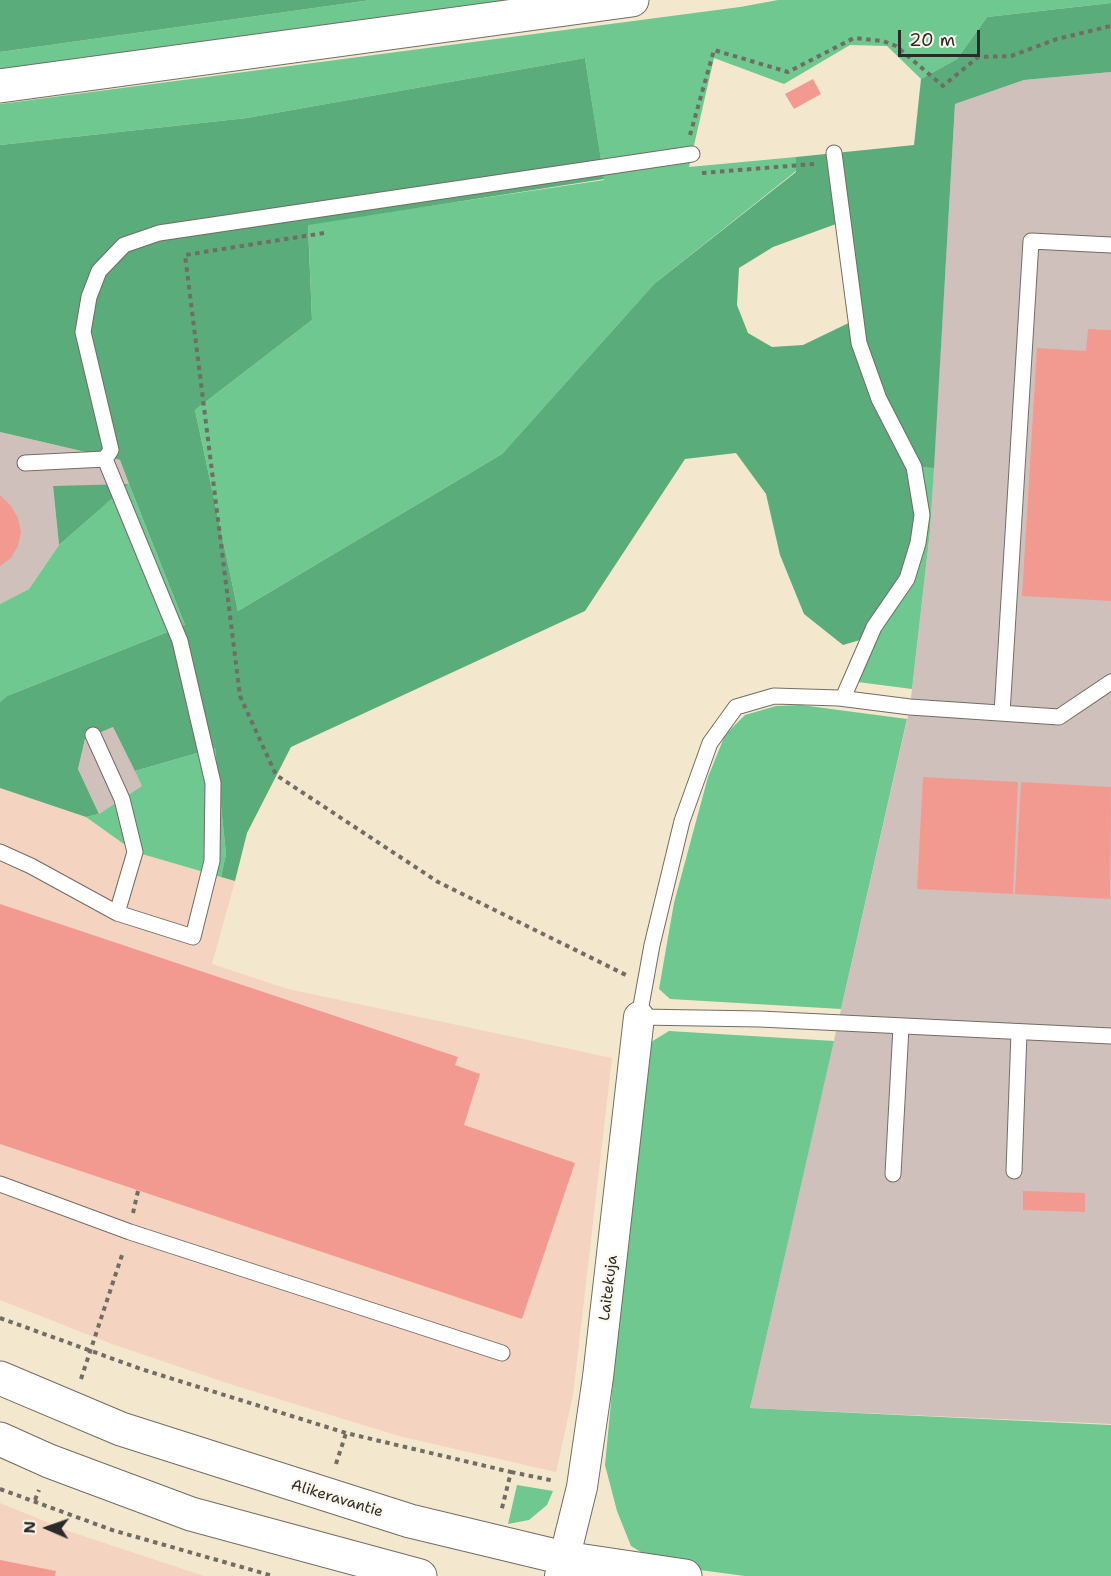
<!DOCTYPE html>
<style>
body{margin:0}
#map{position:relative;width:1111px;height:1576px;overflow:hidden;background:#f3e7ce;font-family:"Shantell Sans",sans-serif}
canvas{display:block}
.north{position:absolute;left:18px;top:1498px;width:60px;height:60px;-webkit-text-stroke:4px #fbf7ec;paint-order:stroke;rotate:272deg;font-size:16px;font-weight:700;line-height:24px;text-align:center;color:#2b2b2b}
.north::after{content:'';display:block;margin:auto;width:21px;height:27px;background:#2b2b2b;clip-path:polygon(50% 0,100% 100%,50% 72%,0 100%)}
.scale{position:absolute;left:898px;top:30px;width:82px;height:27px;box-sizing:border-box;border:3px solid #2b2b2b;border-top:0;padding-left:8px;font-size:18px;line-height:21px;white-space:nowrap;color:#2b2b2b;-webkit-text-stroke:4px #fbf7ec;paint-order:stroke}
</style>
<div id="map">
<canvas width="1111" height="1576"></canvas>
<div class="north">N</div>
<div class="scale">20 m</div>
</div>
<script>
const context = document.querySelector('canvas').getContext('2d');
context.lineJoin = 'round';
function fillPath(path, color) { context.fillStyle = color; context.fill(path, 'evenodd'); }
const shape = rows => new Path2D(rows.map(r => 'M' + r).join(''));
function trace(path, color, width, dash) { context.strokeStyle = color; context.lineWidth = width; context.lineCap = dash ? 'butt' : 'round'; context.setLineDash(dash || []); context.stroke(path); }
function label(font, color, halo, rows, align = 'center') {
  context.font = font + ' "Shantell Sans",sans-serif'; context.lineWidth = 4.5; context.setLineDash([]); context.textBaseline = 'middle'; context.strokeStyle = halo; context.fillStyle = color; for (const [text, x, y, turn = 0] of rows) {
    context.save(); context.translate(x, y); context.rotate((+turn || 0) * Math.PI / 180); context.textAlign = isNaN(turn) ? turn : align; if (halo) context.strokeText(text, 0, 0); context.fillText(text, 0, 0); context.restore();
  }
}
fillPath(shape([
 [0,788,86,817,135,852,235,881,212,964,288,989,612,1058,573,1395,556,1472,399,1436,233,1385,112,1344,0,1300],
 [0,1503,71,1532,204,1576,0,1576]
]), '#f4d3c0');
fillPath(shape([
 [1111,72,1111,1424,750,1408,910,707,930,531,955,104,1024,80],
 [0,432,120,460,129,484,53,487,59,545,29,589,0,604],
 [113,727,143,786,99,814,78,769,85,739]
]), '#d0c0bc');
fillPath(shape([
 [371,0,538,0,0,75,0,52],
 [778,0,1111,0,1111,3,987,17,957,59,921,79,887,46,850,45,784,84,714,58,689,167,796,157,796,171,654,284,502,454,238,611,195,410,312,320,308,224,604,180,585,58,247,118,0,145,0,104,740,7],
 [914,467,934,468,930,531,912,689,850,681,918,543],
 [129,484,185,625,7,696,0,702,0,604,29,589,59,545],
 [801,705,907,719,841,1009,670,999,659,989,674,903,708,777,725,735,745,715,776,706],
 [215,748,226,854,221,877,135,852,86,817,99,814,142,786,135,771],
 [669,1031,834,1041,750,1408,1111,1425,1111,1576,745,1576,662,1565,631,1546,617,1511,605,1465,643,1065,651,1042],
 [517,1485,553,1491,547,1505,529,1520,508,1524]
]), '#6ec88f');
fillPath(shape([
 [0,0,371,0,0,52],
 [1111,3,1111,72,1024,80,955,104,934,468,914,467,916,513,904,568,860,640,843,645,804,614,780,555,766,494,736,453,685,459,585,611,291,747,247,833,235,881,221,877,226,854,215,748,135,771,113,727,85,739,78,769,99,814,86,817,0,788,0,702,7,696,185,625,129,484,59,545,53,486,129,484,120,460,0,432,0,145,247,118,585,58,604,179,308,225,312,320,195,410,238,611,502,454,654,284,796,172,796,157,914,145,921,79,957,59,987,17],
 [847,220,859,318,803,345,772,347,748,333,737,305,739,268,773,247]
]), '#5aac7a');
fillPath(shape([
 [813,79,821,94,794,109,785,94],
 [1088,329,1111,330,1111,601,1022,596,1037,348,1086,351],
 [0,495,11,506,18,518,21,532,18,546,11,558,0,566],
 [923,777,1018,782,1013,894,917,889],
 [1021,782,1111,787,1110,899,1015,894],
 [0,904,458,1057,455,1065,480,1074,464,1125,575,1163,522,1319,0,1144],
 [1023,1191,1085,1193,1085,1212,1023,1210],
 [0,1560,56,1571,55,1576,0,1576]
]), '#f39a90');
const service = shape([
 [834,153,859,343,879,399,914,467,922,515,918,543,907,579,874,627,843,698],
 [105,459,111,450,83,332,89,297,99,271,124,245,159,233,692,154],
 [1111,682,1059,717,910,707,839,698,774,696,736,707,710,743,682,821,652,945,639,1017,760,1019,1111,1036],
 [1002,713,1031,241,1111,245],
 [93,735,122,799,135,852,117,913],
 [0,852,31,866,117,913,193,937,212,861,213,783,180,641,105,459,25,463],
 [1014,1171,1019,1032],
 [893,1174,901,1027],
 [0,1184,130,1232,502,1353]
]);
const minor = shape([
 [560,1576,582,1487,598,1377,639,1017]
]);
const tertiary = shape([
 [0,1378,121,1429,410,1521,564,1558,685,1576],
 [0,1439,49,1461,191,1514,420,1576]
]);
const motorway = shape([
 [0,86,632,0]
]);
trace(service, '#716d64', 17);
trace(minor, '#716d64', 32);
trace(tertiary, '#716d64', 35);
trace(motorway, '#716d64', 35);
trace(shape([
 [690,135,714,50,788,72,854,38,883,41,896,46,943,86,978,57,1011,56,1057,39,1111,26],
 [702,173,814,164],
 [324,233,185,255,240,696,276,775,438,882,626,975],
 [133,1213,138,1191],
 [0,1318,141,1369,346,1433,511,1472,501,1512],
 [81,1379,123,1252],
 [336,1464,346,1433],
 [511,1472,555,1481],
 [0,1489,112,1530,273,1576],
 [35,1500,39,1490]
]), '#716d64', 4, [4.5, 4.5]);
trace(service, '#fff', 15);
trace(minor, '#fff', 30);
trace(tertiary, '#fff', 33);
trace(motorway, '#fff', 33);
label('15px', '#2b2b2b', '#fbf7ec', [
 ["Laitekuja",609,1288,-83],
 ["Alikeravantie",337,1499,17]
]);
</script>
